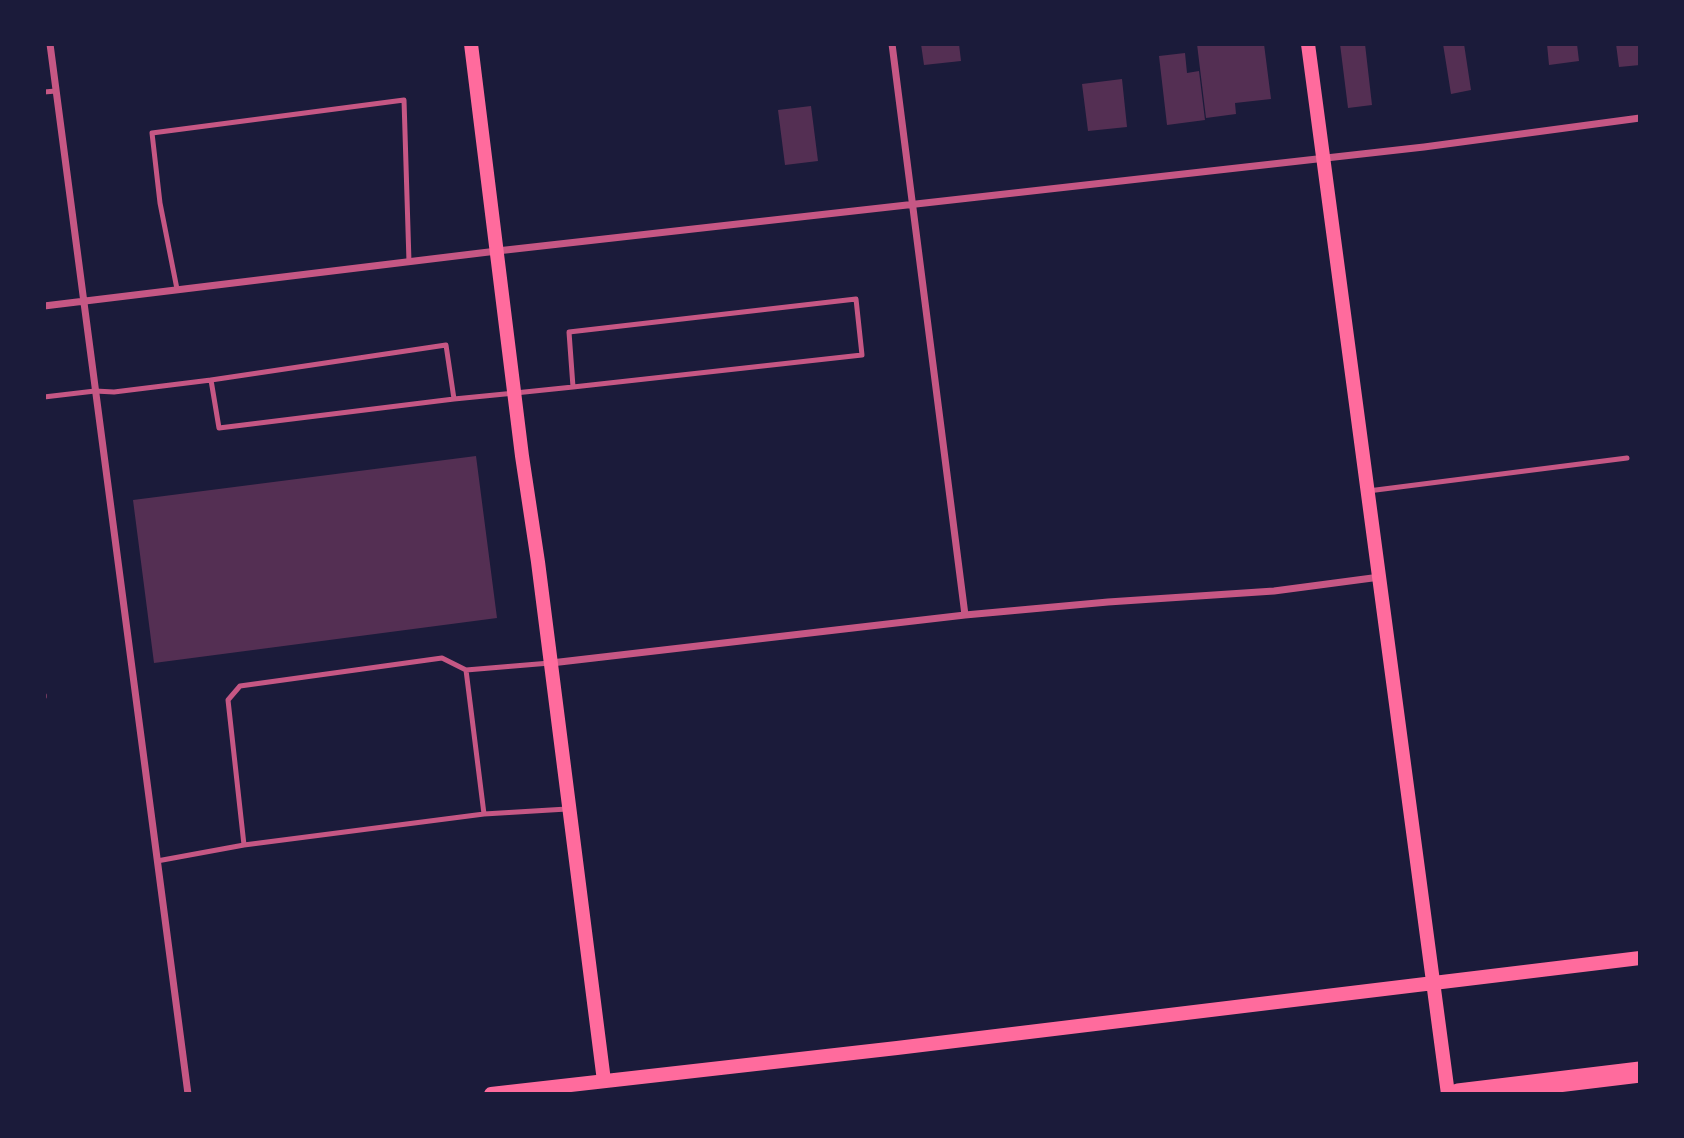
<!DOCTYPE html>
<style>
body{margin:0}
#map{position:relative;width:1684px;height:1138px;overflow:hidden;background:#1b1b3a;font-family:Barlow,sans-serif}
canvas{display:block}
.frame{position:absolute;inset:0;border:46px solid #1b1b3a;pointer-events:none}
</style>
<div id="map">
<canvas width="1684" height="1138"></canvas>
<div class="frame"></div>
</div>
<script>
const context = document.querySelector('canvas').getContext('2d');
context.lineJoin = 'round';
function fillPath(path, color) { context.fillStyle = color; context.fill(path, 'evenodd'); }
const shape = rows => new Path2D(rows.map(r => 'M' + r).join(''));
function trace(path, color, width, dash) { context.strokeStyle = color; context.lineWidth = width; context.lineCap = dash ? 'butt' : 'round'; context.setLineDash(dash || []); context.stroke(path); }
fillPath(shape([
 [921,44,959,44,961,61,924,65],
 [1197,44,1264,44,1271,99,1235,103,1236,114,1206,118],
 [1340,44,1365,44,1372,105,1348,108],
 [1443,44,1464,44,1471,90,1451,94],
 [1547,44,1577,44,1579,61,1549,65],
 [1616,44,1640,44,1640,65,1619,67],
 [1185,53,1187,73,1199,71,1205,120,1167,125,1159,56],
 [1122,79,1127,127,1088,131,1082,84],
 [811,106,818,161,785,165,778,110],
 [476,456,497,618,154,663,133,500]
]), '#542f53');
trace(shape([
 [44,92,56,91],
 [177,289,160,203,152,133,404,100,409,262],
 [211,380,219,428,454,399,515,393,573,387,862,355,856,299,569,332,573,387],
 [44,397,95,391,114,392,211,380,446,345,454,399],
 [1368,491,1627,458],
 [466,670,484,814],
 [44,695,44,697],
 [244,845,228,700,240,686,442,658,466,670,550,663],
 [157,861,244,845,484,814,567,809]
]), '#c65784', 5);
trace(shape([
 [50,44,188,1094],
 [892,44,965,615],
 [44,306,497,251,1424,147,1640,118],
 [551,663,965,615,1108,602,1274,591,1380,577]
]), '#c65784', 7);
trace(shape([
 [471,44,522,456,538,562,604,1081],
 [1308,44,1448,1094],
 [491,1094,897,1048,1640,958]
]), '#ff6b9d', 14);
trace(shape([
 [1458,1094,1640,1072]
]), '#ff6b9d', 21);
</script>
